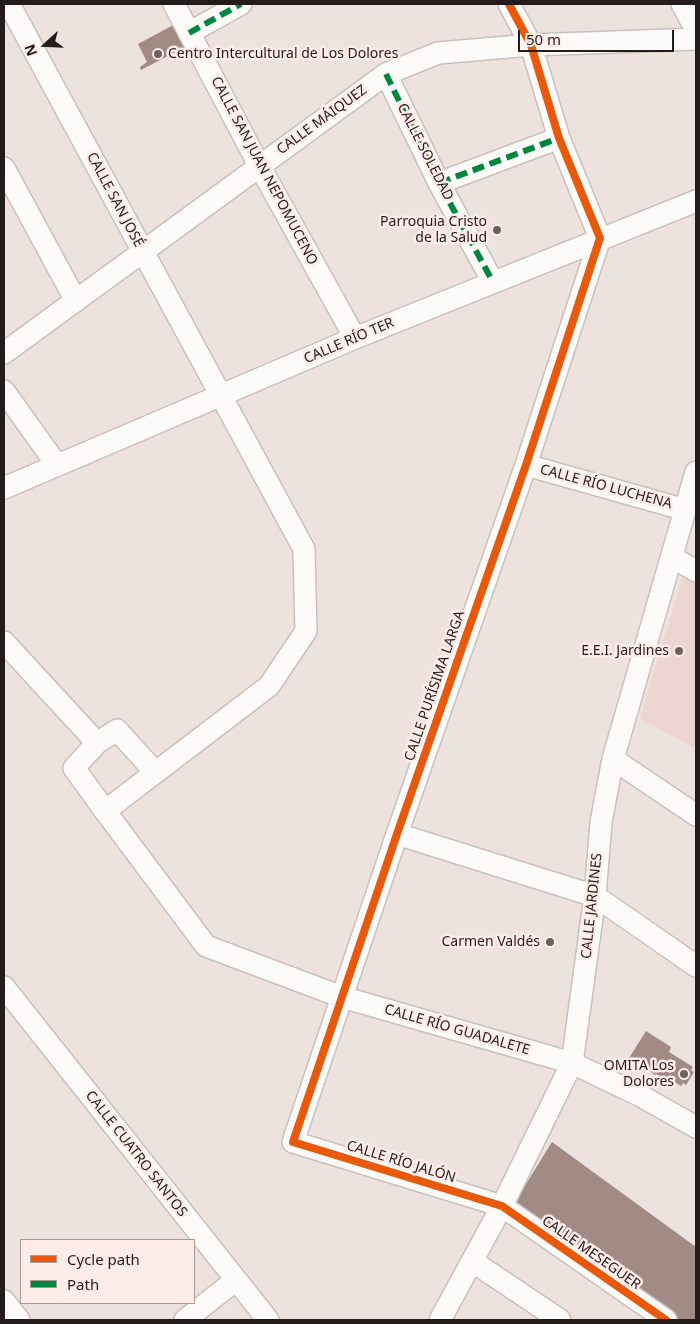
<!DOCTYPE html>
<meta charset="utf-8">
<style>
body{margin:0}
#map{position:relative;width:700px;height:1324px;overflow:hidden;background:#eee2de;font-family:"Noto Sans",sans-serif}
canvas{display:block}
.frame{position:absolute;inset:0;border:5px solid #241c1a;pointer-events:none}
.legend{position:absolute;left:20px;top:1239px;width:175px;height:65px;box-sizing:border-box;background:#feece8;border:1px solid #a79996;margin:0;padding:6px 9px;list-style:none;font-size:15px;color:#241c1a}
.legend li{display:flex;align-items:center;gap:10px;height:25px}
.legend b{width:25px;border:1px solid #a79996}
.north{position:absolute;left:20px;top:20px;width:50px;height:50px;-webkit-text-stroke:4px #feece8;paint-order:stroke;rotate:250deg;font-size:14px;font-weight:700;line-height:20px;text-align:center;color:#241c1a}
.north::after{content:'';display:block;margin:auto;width:18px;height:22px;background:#241c1a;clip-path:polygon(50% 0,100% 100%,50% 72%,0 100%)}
.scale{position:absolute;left:518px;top:30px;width:156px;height:22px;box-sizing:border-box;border:2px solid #241c1a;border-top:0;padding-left:6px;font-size:15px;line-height:18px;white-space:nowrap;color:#241c1a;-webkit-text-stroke:4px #feece8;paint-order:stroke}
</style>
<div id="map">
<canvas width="700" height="1324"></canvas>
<div class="frame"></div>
<ul class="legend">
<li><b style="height:6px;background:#e8590c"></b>Cycle path</li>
<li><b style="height:6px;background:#00873e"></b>Path</li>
</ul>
<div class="north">N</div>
<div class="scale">50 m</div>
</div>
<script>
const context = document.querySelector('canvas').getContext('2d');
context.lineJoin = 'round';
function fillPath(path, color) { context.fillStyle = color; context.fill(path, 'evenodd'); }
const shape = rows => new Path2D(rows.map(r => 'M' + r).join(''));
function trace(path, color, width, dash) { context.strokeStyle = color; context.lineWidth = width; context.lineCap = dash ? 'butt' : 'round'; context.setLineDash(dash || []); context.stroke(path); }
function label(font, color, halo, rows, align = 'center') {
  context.font = font + ' "Noto Sans",sans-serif'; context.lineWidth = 5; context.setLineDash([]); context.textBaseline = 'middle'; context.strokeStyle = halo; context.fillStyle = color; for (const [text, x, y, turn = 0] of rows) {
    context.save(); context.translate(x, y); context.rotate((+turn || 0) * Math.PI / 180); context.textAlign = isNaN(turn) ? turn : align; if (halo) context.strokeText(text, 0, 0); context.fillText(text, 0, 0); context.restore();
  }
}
fillPath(shape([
 [683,576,696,583,696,749,640,718]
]), '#edd6d1');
fillPath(shape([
 [177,23,189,45,141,70,140,67,147,62,138,44],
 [646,1031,671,1047,669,1052,693,1067,691,1070,694,1072,686,1085,683,1083,681,1086,668,1078,667,1080,656,1074,655,1075,629,1058],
 [552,1142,696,1247,696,1320,675,1320,513,1205]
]), '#a28b85');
const minor = shape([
 [9,4,304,549,306,631,269,686,105,811,206,946,342,997,572,1063,641,1096,696,1127],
 [174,4,259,165,355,338],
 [509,4,531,45,559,138,600,238,526,465,397,834,293,1142,502,1206,666,1320],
 [682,4,696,30],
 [189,33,241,4],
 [386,74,439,183,493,282],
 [4,168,76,301],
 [439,183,559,138],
 [4,353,386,74,438,53,531,45,696,39],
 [4,391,57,465],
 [526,465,686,510],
 [4,488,355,338,696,201],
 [672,557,696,571],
 [4,642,97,743,74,768,105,811],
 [97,743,117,730,155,772],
 [613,759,696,815],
 [397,834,595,896,696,966],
 [4,987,268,1320],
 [472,1261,560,1320],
 [4,1301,19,1320],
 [185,1320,236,1280],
 [440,1320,502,1206,572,1063,595,896,601,822,613,759,696,472]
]);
trace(minor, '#c8c0bd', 24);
trace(minor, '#fcfbfa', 21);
trace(shape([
 [189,33,241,4],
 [386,74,439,183,493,282],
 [439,183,559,138]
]), '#00873e', 6, [12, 6]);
trace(shape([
 [509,4,531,45,559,138,600,238,526,465,397,834,293,1142,502,1206,666,1320]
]), '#e8590c', 8);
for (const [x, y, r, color] of [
 [158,54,5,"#6b615f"],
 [497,230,5,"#6b615f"],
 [679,651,5,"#6b615f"],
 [550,942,5,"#6b615f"],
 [684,1074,5,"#6b615f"]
]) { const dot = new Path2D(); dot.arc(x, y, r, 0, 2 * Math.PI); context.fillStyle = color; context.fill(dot); trace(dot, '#feece8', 2); }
label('14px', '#241c1a', '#feece8', [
 ["Centro Intercultural de Los Dolores",168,54,"left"],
 ["Parroquia Cristo",487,222],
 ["de la Salud",487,238],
 ["E.E.I. Jardines",669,651],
 ["Carmen Valdés",540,942],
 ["OMITA Los",674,1066],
 ["Dolores",674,1082]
], 'right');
label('14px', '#241c1a', '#feece8', [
 ["CALLE MÁIQUEZ",322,120,-36],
 ["CALLE SOLEDAD",425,152,63],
 ["CALLE SAN JUAN NEPOMUCENO",264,171,62],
 ["CALLE SAN JOSÉ",115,200,62],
 ["CALLE RÍO TER",349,341,-23],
 ["CALLE RÍO LUCHENA",606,487,15],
 ["CALLE PURÍSIMA LARGA",435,686,-71],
 ["CALLE JARDINES",592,906,-84],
 ["CALLE RÍO GUADALETE",457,1030,16],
 ["CALLE CUATRO SANTOS",136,1154,52],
 ["CALLE RÍO JALÓN",401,1162,17],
 ["CALLE MESEGUER",591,1253,35]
]);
</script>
